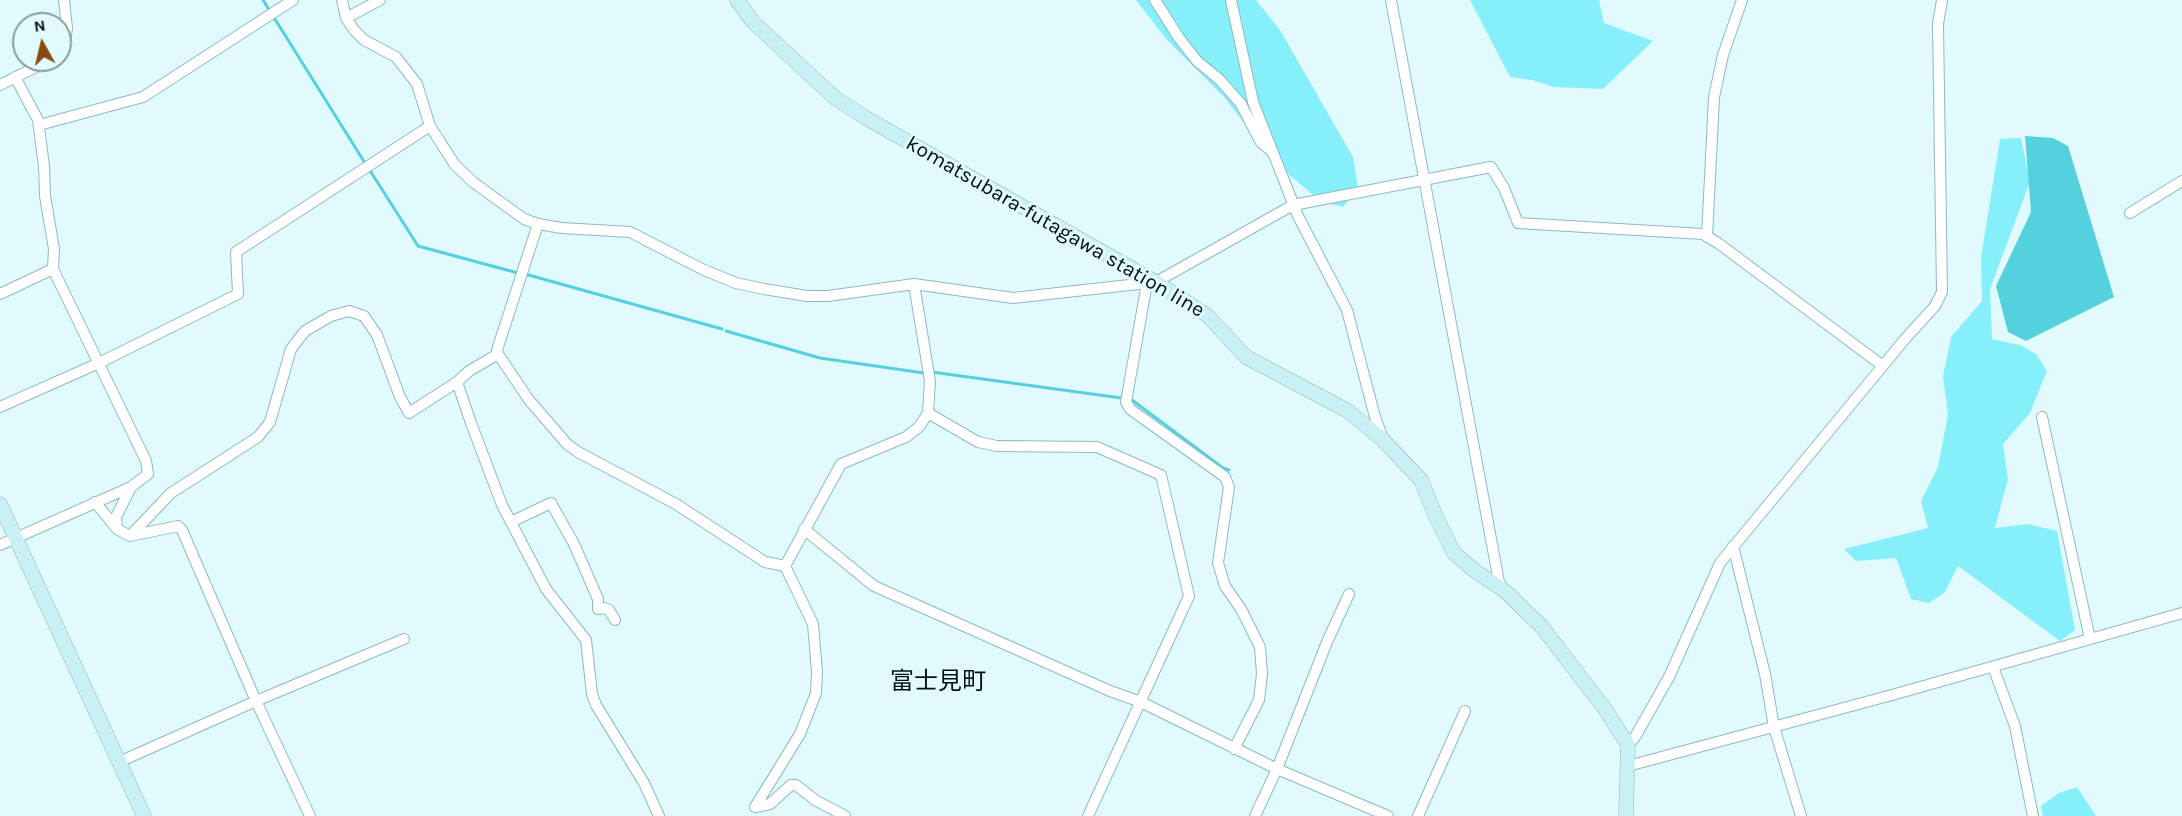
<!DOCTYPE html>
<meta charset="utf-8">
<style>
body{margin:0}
#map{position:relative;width:2182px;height:816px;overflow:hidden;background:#e0fafd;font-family:Karla,sans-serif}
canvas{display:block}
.north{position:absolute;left:12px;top:12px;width:60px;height:60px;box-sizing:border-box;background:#e0fafd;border:2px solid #879c9f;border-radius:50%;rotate:352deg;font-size:16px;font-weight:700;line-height:24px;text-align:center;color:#020f11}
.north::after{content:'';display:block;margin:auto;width:21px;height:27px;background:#884811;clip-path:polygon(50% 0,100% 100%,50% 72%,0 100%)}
</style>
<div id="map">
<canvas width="2182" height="816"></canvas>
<div class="north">N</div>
</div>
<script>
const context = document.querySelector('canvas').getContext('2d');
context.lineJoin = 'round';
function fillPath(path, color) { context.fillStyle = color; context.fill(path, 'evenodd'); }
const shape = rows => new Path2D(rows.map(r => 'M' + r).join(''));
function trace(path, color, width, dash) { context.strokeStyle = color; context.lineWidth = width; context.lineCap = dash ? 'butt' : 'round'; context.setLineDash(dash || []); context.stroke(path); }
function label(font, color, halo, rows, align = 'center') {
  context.font = font + ' Karla,"Noto Sans JP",sans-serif'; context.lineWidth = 6; context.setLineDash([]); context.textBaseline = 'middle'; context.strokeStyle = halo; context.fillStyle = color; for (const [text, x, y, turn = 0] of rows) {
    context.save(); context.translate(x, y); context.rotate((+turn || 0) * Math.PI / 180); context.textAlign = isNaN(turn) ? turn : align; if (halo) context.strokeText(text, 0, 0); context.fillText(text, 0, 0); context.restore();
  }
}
fillPath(shape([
 [1136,0,1256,0,1280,30,1353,157,1358,188,1343,207,1319,200,1274,162,1224,97,1167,40],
 [1470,0,1599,0,1604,23,1653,41,1603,89,1554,87,1532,80,1510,77],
 [2021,138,2030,182,1990,289,1992,339,2020,345,2036,354,2047,371,2030,413,2003,444,2008,479,1995,528,2027,524,2057,531,2075,630,2060,641,1958,566,1945,592,1929,603,1911,599,1896,558,1856,561,1844,549,1928,528,1921,501,1938,467,1948,415,1943,377,1951,337,1982,301,1981,258,2000,139],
 [2077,787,2096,816,2043,816,2041,806,2059,793]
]), '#86effa');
fillPath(shape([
 [2025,136,2053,138,2068,146,2114,297,2026,341,2008,332,1996,286,2031,212]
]), '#55d0dd');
trace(shape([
 [263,0,365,163],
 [369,169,418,246,518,273],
 [525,274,722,329],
 [726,331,820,358,924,373],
 [932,372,1121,398],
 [1132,400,1223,468,1229,470]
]), '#55d0dd', 3);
const street = shape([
 [342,0,346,18,354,30,364,40,396,57,417,84,430,126,455,165,473,182,524,219,538,224,562,228,630,232,704,270,736,283,764,289,807,296,828,296,914,284,1013,298,1156,282,1293,205,1491,167,1504,188,1518,223,1703,234,1718,243,1883,366],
 [1155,0,1179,38,1197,61,1220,80,1241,104,1260,141,1271,151],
 [1231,0,1253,102,1298,216,1347,310,1375,417,1383,439],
 [1391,0,1499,582,1505,591],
 [346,18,380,0],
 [60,53,65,41,67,28,64,0],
 [0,85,50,60],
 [39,125,143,97,293,0],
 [2130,213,2182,181],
 [538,224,497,350,498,354,529,400,567,444,578,452,676,504,765,562,785,566],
 [1707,237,1714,97,1723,55,1742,0],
 [1147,283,1126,402,1130,409,1225,477,1229,487,1218,563,1225,586,1241,609,1260,647,1262,674,1259,700,1234,749],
 [0,294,53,269],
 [457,382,471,423,502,505,546,589,586,640,592,694,596,705,644,783,659,816],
 [0,407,99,363,238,294,236,252,430,126],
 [928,413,978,442,997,446,1097,447,1161,475,1189,596,1088,816],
 [2042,417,2090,639],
 [131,487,116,517,117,529,130,536,178,526,182,530,256,701,310,816],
 [95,502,117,529],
 [511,522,551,503,574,544,598,599,598,609,604,608,609,610,615,620],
 [804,529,874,586,1110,691,1141,702,1277,769,1388,816],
 [130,536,171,493,258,437,270,422,291,349,305,331,331,316,349,311,364,316,377,335,400,397,409,413,457,382,469,371,498,354],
 [0,545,131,487,148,474,146,461,53,269,54,249,45,196,44,166,38,120,15,77],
 [1733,546,1765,674,1774,727,1801,816],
 [785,566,841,464,906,437,919,427,928,413,930,381,914,284],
 [1993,667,2015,726,2033,816],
 [1628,745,1635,737,1669,677,1720,563,1905,339,1935,306,1942,292,1938,24,1942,0],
 [119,762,256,701,404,639],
 [1628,766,1892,695,2182,613],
 [755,807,800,734,816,693,817,672,813,624,785,566],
 [755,807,770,804,791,785,796,785,815,800,845,816],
 [1255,816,1277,769,1327,642,1349,594],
 [1418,816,1465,711]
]);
const secondary = shape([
 [737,0,753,22,835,98,866,118,1156,282,1208,316,1246,357,1348,411,1383,440,1421,480,1436,517,1454,553,1475,571,1505,591,1542,627,1605,709,1628,745,1626,816],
 [0,504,144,816]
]);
trace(street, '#8fb9be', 12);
trace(secondary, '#8fb9be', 15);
trace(street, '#fff', 10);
trace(secondary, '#c9f0f4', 14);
label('21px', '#020f11', '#e0fafd', [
 ["komatsubara-futagawa station line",1055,227,30]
]);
label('24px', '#020f11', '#e0fafd', [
 ["富士見町",938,682]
]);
</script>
